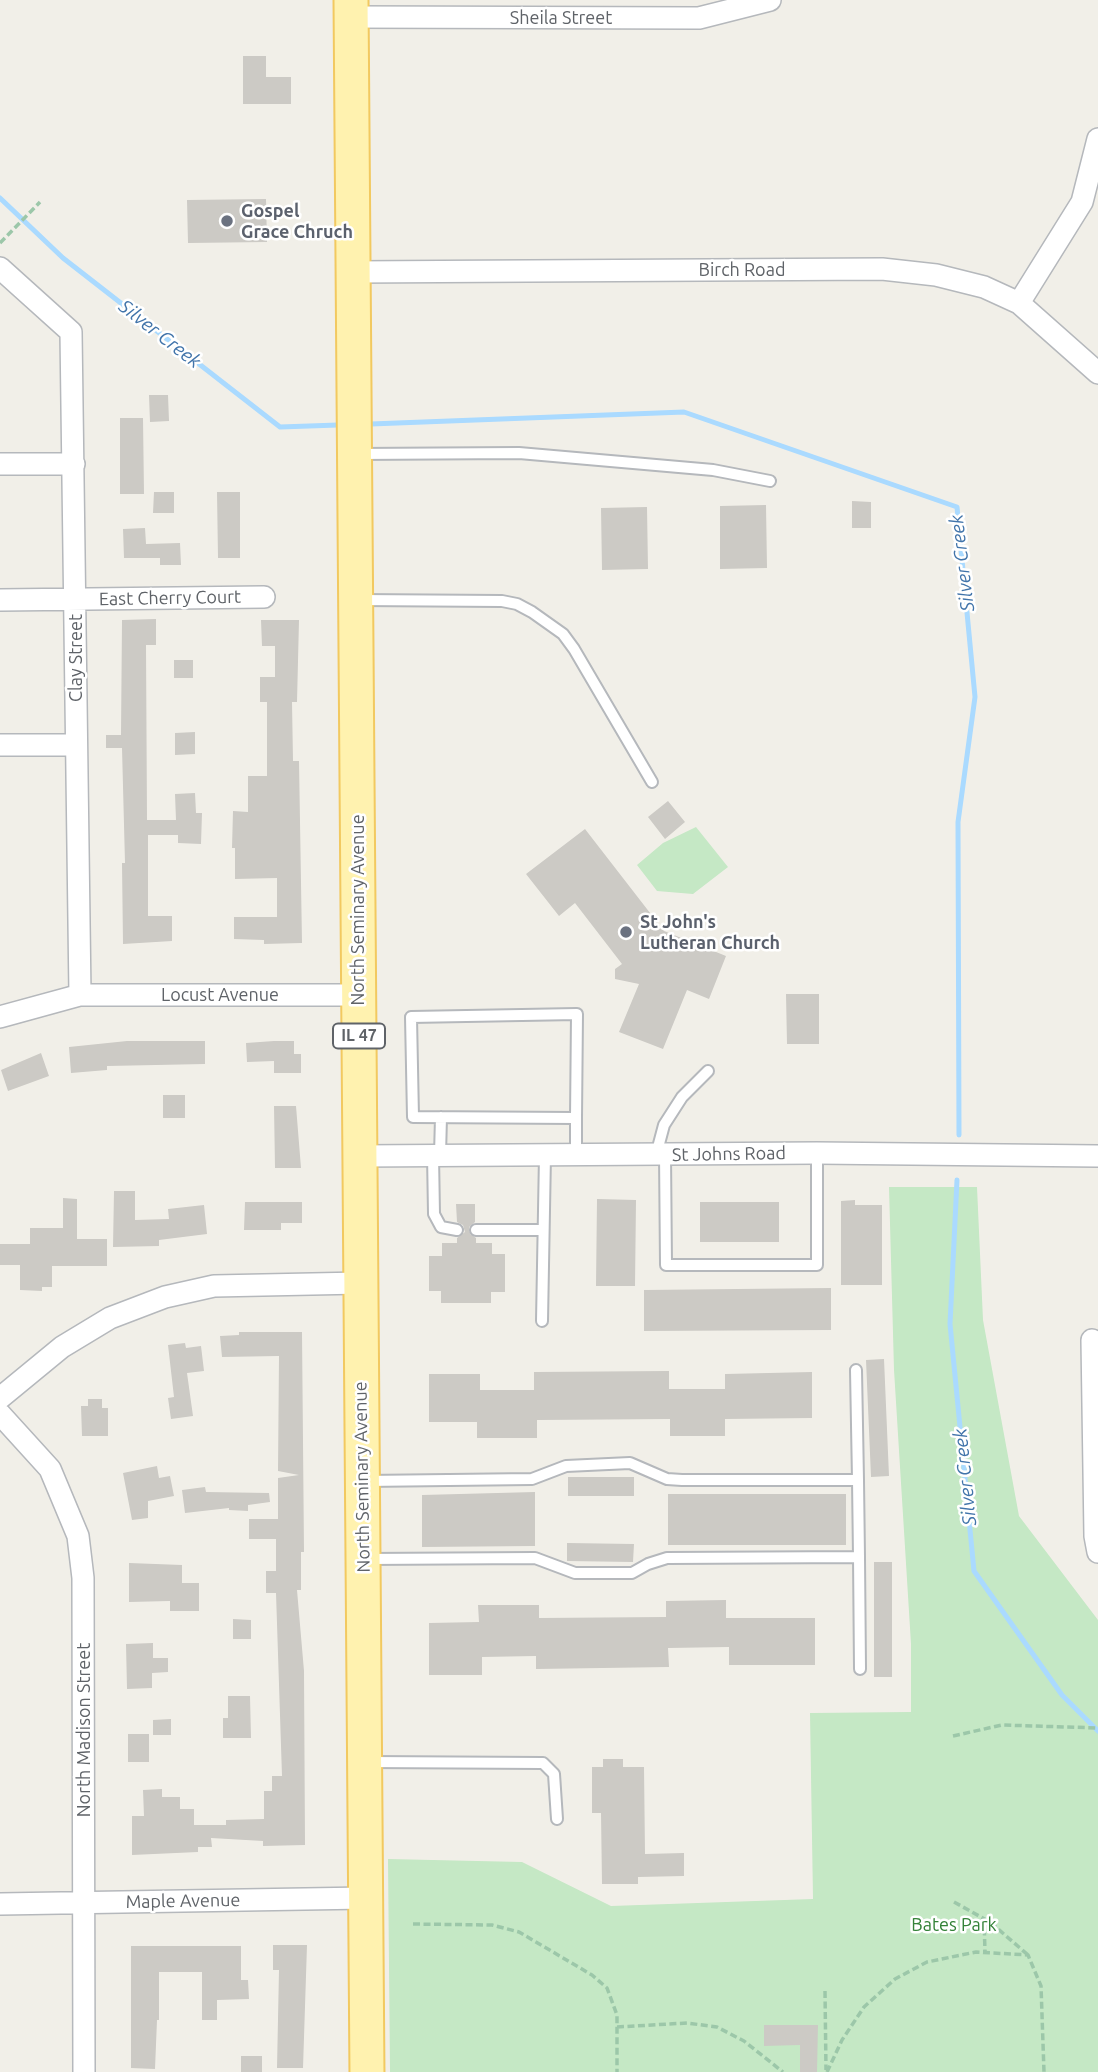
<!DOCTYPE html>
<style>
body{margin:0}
canvas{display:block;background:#f1efe8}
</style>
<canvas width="1098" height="2072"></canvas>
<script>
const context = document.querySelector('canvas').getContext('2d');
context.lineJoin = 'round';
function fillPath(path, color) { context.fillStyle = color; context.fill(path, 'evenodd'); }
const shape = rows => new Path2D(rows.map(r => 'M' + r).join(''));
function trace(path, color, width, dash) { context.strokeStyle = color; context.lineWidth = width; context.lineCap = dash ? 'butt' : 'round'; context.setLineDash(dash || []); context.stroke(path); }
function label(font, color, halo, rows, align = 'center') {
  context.font = font + ' Ubuntu,sans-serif'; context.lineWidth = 5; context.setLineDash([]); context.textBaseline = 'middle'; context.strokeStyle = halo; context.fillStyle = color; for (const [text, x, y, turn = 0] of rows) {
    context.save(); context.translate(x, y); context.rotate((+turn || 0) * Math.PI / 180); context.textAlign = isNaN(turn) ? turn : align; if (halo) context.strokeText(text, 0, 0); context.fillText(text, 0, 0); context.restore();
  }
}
fillPath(shape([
 [696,827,728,867,693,894,657,891,637,865,663,843],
 [889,1187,977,1187,983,1320,1019,1516,1098,1620,1098,2072,390,2072,388,1859,522,1862,611,1906,813,1899,810,1713,911,1712,911,1644,894,1370]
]), '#c5e8c5');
trace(shape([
 [0,198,63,258,280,427,338,425],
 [371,424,684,412,957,507,975,697,958,822,959,1135],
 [957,1180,950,1324,974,1571,1062,1695,1098,1731]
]), '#aadaff', 5);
fillPath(shape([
 [243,56,266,56,266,77,291,77,291,104,243,104],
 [266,199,267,242,188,243,187,200],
 [149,395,168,395,169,421,150,422],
 [120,418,143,418,144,494,120,494],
 [154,492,174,492,174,513,153,513],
 [217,492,240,492,240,558,218,558],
 [852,501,871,502,871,528,852,528],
 [766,505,767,568,720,569,720,506],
 [647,507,648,569,602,570,601,508],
 [145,528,146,544,180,543,181,565,160,565,160,558,124,558,123,529],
 [156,619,156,645,146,645,147,820,176,820,175,794,195,793,196,813,202,813,201,844,178,843,178,835,148,835,148,916,172,916,172,941,123,944,122,863,125,863,122,748,106,748,106,735,121,735,122,620],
 [261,620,299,620,297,702,292,702,293,761,299,761,302,943,264,944,264,940,234,939,234,917,277,917,277,878,235,879,235,848,232,848,233,811,248,812,248,776,267,776,267,702,260,702,260,677,275,677,275,646,262,646],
 [174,660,193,660,193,678,174,678],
 [195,732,195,754,175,755,175,733],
 [668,801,685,822,665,839,648,817],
 [585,829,664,931,726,956,709,999,687,990,663,1049,619,1032,639,984,615,979,615,969,622,964,575,903,559,916,526,874],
 [786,994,819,994,819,1044,787,1044],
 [127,1041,205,1041,205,1064,107,1066,107,1070,71,1073,69,1047],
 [274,1041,294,1041,294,1054,301,1054,301,1073,274,1073,274,1061,247,1062,246,1043],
 [41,1053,49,1076,8,1091,1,1070],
 [163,1095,185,1095,185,1118,163,1118],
 [274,1106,296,1106,301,1168,275,1168],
 [114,1191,135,1191,135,1220,169,1219,168,1209,204,1205,207,1234,159,1240,159,1246,113,1247],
 [63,1198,77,1199,77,1239,107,1239,107,1266,52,1266,52,1287,42,1287,42,1291,20,1290,20,1265,0,1265,0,1244,30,1244,30,1228,63,1228],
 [597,1199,636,1200,635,1286,596,1286],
 [855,1200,855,1205,882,1205,882,1285,841,1285,841,1201],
 [245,1202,302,1202,302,1223,281,1223,281,1230,244,1230],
 [700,1202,779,1202,779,1242,700,1242],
 [456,1204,475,1204,475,1222,469,1227,470,1234,476,1238,476,1243,492,1243,492,1254,505,1254,505,1292,491,1292,491,1303,441,1303,441,1291,429,1291,429,1256,442,1256,442,1243,457,1243,457,1238,465,1232,463,1225,457,1222],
 [831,1288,831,1330,644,1331,644,1290],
 [239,1332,302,1332,304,1552,301,1552,301,1590,297,1590,304,1671,305,1845,263,1846,263,1841,211,1838,212,1847,198,1847,198,1852,132,1855,132,1816,144,1816,143,1790,162,1789,162,1797,180,1797,180,1809,194,1809,194,1825,226,1825,226,1820,264,1819,264,1791,272,1791,272,1776,282,1776,276,1593,266,1593,266,1571,276,1571,276,1539,249,1539,249,1519,278,1519,278,1478,299,1475,278,1471,279,1356,222,1357,220,1336,239,1335],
 [185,1343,186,1348,201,1346,204,1371,187,1373,193,1416,171,1419,168,1398,174,1397,168,1345],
 [884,1359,889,1476,871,1477,866,1360],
 [669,1371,669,1389,725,1389,725,1374,812,1372,812,1418,725,1419,725,1436,670,1436,670,1419,537,1420,537,1438,477,1438,477,1422,429,1422,429,1374,480,1374,480,1390,534,1390,534,1372],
 [88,1399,102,1399,102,1408,108,1408,108,1436,82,1436,81,1406,88,1406],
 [157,1466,159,1478,170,1476,174,1496,148,1501,148,1518,132,1520,123,1473],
 [568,1477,634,1477,634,1496,568,1496],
 [205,1487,206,1492,269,1493,270,1502,248,1505,248,1511,229,1510,229,1508,185,1513,182,1490],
 [535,1492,535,1546,422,1547,422,1495],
 [668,1494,846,1494,846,1545,668,1545],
 [567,1543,634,1544,633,1562,567,1561],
 [874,1562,892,1562,892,1677,874,1677],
 [129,1563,182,1565,182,1583,199,1583,199,1611,170,1611,170,1601,129,1602],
 [726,1600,726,1618,815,1618,815,1665,729,1665,729,1647,668,1648,669,1667,536,1669,536,1656,482,1657,482,1675,429,1675,429,1623,479,1622,478,1605,539,1605,539,1618,666,1617,666,1601],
 [233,1619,251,1620,251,1639,233,1639],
 [153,1643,153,1658,168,1658,168,1672,152,1673,152,1688,127,1689,126,1644],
 [228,1696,250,1696,251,1738,223,1738,223,1718,228,1718],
 [171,1719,171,1735,153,1735,153,1720],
 [128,1734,149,1734,149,1762,128,1762],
 [603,1759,623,1759,623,1767,644,1767,645,1854,684,1853,684,1876,638,1877,638,1884,602,1884,601,1813,592,1813,592,1767,603,1767],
 [273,1945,307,1945,303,2068,277,2068,279,1970,273,1970],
 [131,1946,241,1946,241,1980,248,1980,249,1999,217,2000,217,2020,202,2020,202,1972,159,1972,159,2020,157,2020,155,2069,131,2068],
 [764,2025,818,2025,817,2072,800,2072,800,2045,764,2046],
 [241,2056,262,2056,262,2072,241,2072]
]), '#cccac5');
const lane = shape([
 [357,454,519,453,713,470,770,481],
 [358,600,502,601,517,604,532,612,563,634,574,649,652,782],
 [665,1154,666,1265,817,1265,817,1153],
 [433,1155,434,1214,441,1227,457,1230],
 [440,1155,441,1117],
 [576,1155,576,1118,577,1014,411,1017,413,1117,576,1118],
 [656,1155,664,1125,682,1097,708,1071],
 [476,1230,543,1230],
 [542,1321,545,1155],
 [856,1370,858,1480],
 [365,1481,532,1479,566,1466,630,1463,667,1479,682,1480,858,1480,859,1557,667,1558,648,1564,632,1573,575,1573,535,1558,366,1559],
 [859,1557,860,1669],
 [368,1762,543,1763,554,1774,557,1819]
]);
const street = shape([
 [351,17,699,18,770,0],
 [0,268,71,332,80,995],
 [353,272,882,269,936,275,984,287,1019,303,1098,373],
 [1019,303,1082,202,1098,139],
 [0,464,74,464],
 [0,600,264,597],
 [0,745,76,745],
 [0,1017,80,995,359,995],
 [360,1156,817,1153,1098,1156],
 [1092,1340,1095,1536,1098,1552],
 [0,1398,62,1347,110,1318,165,1297,214,1286,361,1283],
 [0,1414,50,1469,78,1536,83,1578,84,2072],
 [0,1904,366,1898]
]);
const primary = shape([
 [351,0,367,2072]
]);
trace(lane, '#b5b8bc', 14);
trace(street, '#b5b8bc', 24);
trace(primary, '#f2c960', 37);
trace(shape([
 [0,243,40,202],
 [953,1736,1002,1725,1098,1728],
 [954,1902,990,1922,1028,1955],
 [984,1918,985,1952],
 [413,1924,492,1925,519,1932,592,1975,607,1988,617,2015,617,2072],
 [825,1991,826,2070],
 [617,2027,687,2023,717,2027,744,2041,783,2072],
 [827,2072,842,2040,864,2007,895,1979,927,1962,976,1952,1028,1955,1041,1986,1044,2072]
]), '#9cc7a9', 3.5, [7, 3.5]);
trace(lane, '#fff', 10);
trace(street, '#fff', 21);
trace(primary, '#fff2af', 33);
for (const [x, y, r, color] of [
 [227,221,7,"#6b7280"],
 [626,932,7,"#6b7280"]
]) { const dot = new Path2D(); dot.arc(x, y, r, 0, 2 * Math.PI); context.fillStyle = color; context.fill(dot); trace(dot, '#fff', 2.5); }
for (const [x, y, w] of [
 [359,1036,52]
]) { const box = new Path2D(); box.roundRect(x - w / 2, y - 12.5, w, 25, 5); context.fillStyle = '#fff'; context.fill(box); trace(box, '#5f6368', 2); }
label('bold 16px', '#5f6368', null, [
 ["IL 47",359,1036]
]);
label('18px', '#5f6368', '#fff', [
 ["Sheila Street",561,18],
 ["Birch Road",742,270],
 ["East Cherry Court",170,598,-1],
 ["Clay Street",76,658,-90],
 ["North Seminary Avenue",358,910,-90],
 ["Locust Avenue",220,995],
 ["St Johns Road",729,1154,-1],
 ["North Seminary Avenue",362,1477,-91],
 ["North Madison Street",84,1730,-90],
 ["Maple Avenue",183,1901,-1]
]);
label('bold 18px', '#5b616d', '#fff', [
 ["Gospel",241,211],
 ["Grace Chruch",241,232],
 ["St John's",640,922],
 ["Lutheran Church",640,943]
], 'left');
label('18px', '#348238', '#fff', [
 ["Bates Park",954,1925]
]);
label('italic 19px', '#4174aa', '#fff', [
 ["Silver Creek",160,334,38],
 ["Silver Creek",962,563,-97],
 ["Silver Creek",965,1477,-96]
]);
</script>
